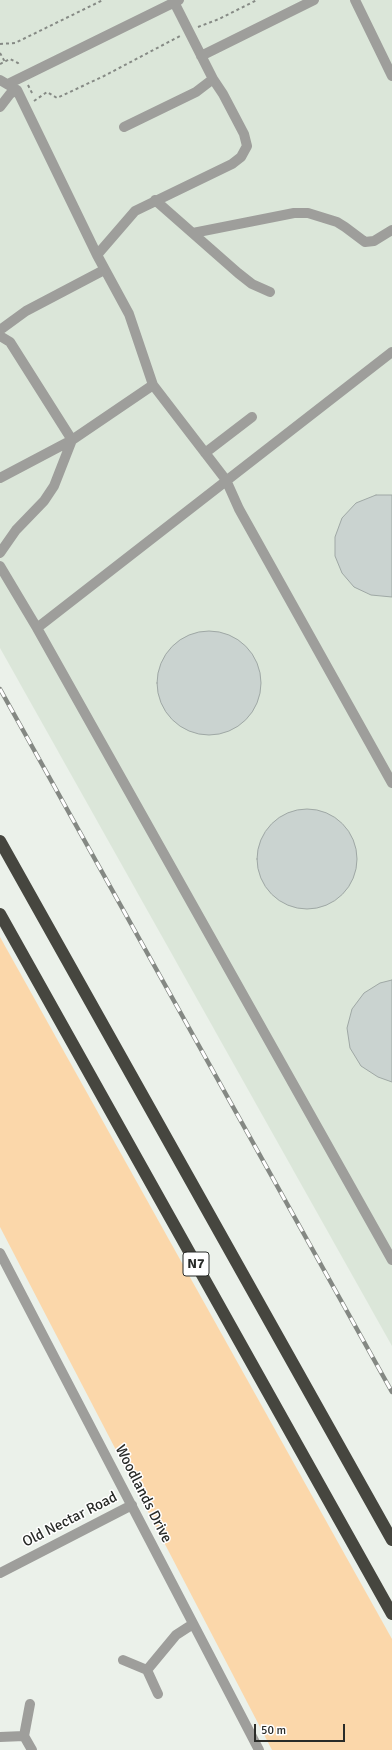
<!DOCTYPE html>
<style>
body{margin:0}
#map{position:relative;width:392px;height:1750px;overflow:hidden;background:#ebf1ea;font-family:Signika,sans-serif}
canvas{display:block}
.scale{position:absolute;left:254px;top:1724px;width:91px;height:18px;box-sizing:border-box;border:2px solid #292b28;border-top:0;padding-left:5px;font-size:12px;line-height:14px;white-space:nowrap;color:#292b28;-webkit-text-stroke:3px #fff;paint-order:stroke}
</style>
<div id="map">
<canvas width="392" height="1750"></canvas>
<div class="scale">50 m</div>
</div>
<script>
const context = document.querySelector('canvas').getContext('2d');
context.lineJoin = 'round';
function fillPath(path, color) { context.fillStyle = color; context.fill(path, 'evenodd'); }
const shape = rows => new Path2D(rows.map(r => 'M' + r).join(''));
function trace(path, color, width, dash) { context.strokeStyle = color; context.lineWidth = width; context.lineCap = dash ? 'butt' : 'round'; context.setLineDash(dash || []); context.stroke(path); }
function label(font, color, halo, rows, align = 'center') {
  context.font = font + ' Signika,sans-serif'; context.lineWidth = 3; context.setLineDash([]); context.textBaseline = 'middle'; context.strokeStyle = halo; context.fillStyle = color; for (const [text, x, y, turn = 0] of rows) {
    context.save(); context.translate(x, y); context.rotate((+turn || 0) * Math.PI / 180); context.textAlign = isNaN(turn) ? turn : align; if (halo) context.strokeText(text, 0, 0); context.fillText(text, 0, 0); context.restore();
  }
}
fillPath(shape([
 [0,0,392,0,392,1346,0,648]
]), '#dbe6d9');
fillPath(shape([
 [0,937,392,1639,392,1750,272,1750,0,1227]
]), '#fbd7aa');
const building = shape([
 [376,495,392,495,392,597,371,595,354,587,342,573,335,556,335,537,342,518,356,503,376,495],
 '157 683a52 52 0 1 1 104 0a52 52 0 1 1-104 0Z',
 '257 859a50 50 0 1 1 100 0a50 50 0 1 1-100 0Z',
 [392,980,392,1082,378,1077,361,1066,350,1048,347,1028,352,1009,364,993,380,983,392,980]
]);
fillPath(building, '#cad3d0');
trace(building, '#9fa8a5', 1);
trace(shape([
 [198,27,219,19,257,0],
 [0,44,15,43,103,0],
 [0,53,5,62],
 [0,64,10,59,18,63,20,66],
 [28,85,33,95],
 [34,101,47,92,57,98,104,76,180,36]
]), '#868a85', 2, [3, 3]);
trace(shape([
 [355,0,392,76],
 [201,56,314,0],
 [0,80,17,90,97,255,129,314,153,385,226,480,239,509,392,783],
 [8,84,179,0],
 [0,107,10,94,17,90],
 [124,127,196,92,213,79],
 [155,200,238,273,252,284,270,292],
 [193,233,294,213,308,213,337,222,345,227,365,242,374,241,392,230],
 [97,255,135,211,232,164,241,157,247,146,244,134,223,94,213,79,174,2],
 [0,330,26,311,104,270],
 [0,336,10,342,72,440,54,486,44,501,16,530,0,553],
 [205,453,252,417],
 [0,478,72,440,153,385],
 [0,566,37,628,392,1260],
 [37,628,392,352],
 [0,1253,259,1750],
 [0,1573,132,1505],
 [123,1660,147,1670,158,1694],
 [147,1670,176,1635,193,1624],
 [30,1704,24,1736,32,1750],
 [0,1737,24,1736]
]), '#9e9e9b', 10);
trace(shape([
 [0,841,392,1540],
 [0,914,392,1614]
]), '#46463f', 12);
const rail = shape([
 [0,689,392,1392]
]);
trace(rail, '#848883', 4.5);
trace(rail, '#fff', 3, [9]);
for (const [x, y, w] of [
 [196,1264,26]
]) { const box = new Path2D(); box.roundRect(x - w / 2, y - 12, w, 24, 3); context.fillStyle = '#fff'; context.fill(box); trace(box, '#292b28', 1); }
label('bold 14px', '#292b28', null, [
 ["N7",196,1264]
]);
label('15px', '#292b28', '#fff', [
 ["Woodlands Drive",143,1494,63],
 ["Old Nectar Road",70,1520,-27]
]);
</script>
